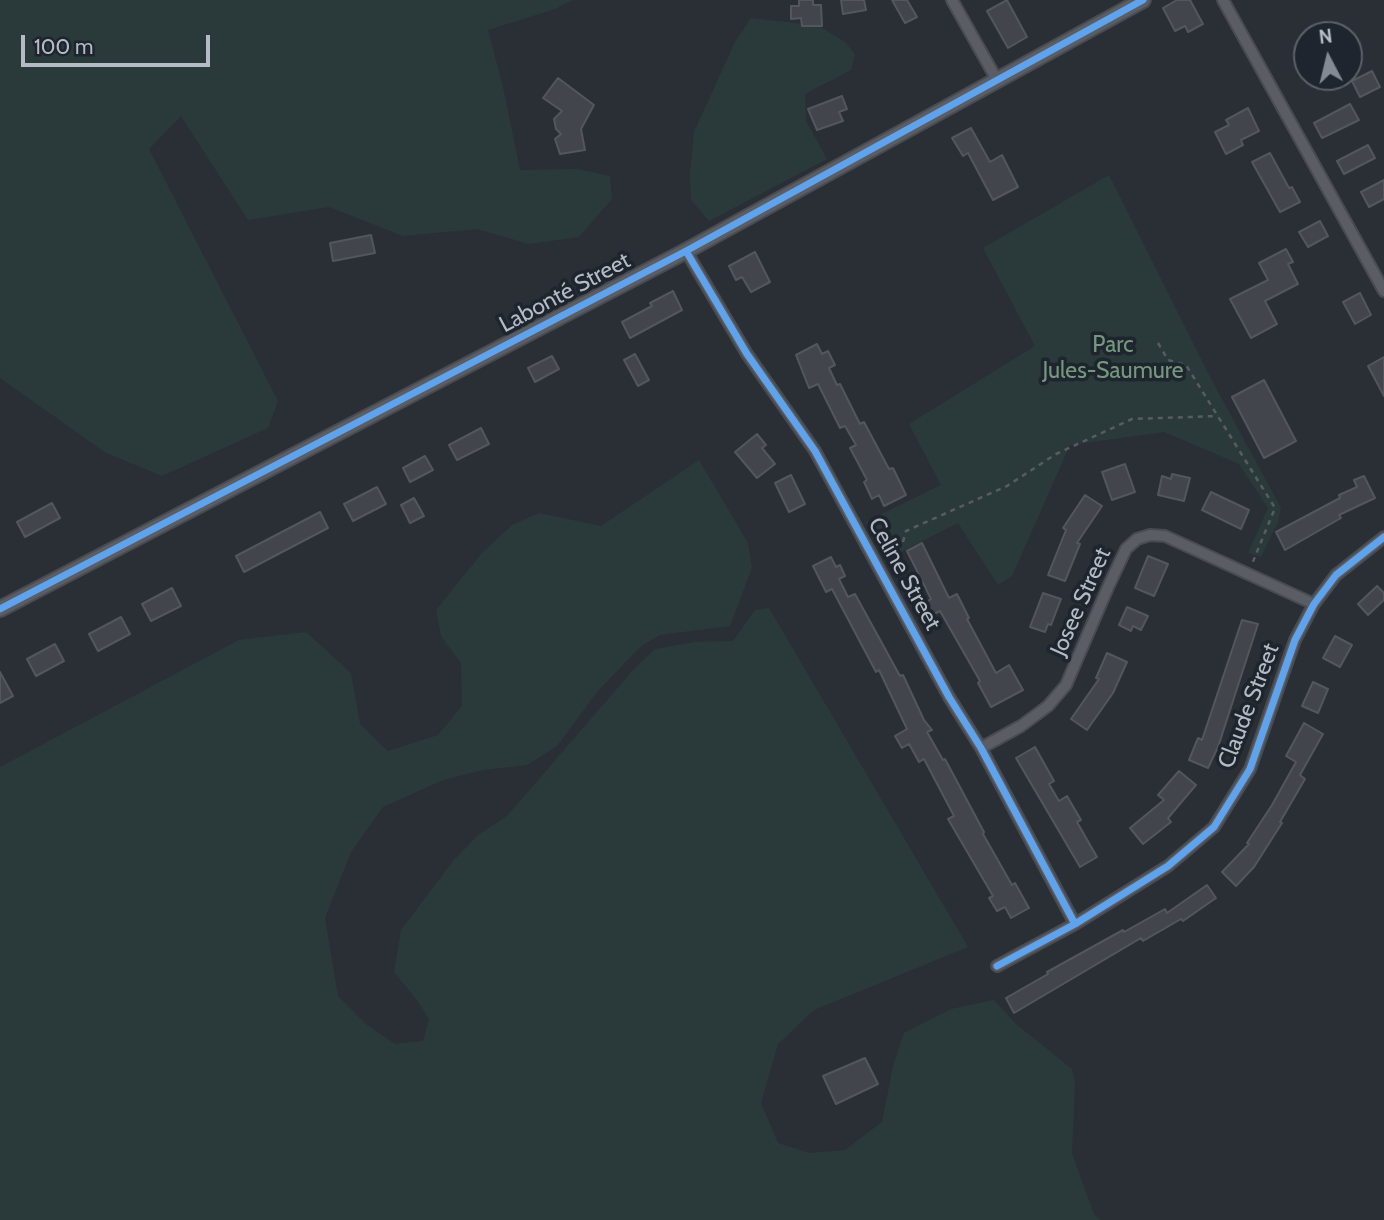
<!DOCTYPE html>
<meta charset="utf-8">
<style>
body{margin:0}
#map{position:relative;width:1384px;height:1220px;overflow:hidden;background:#2a2f35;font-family:Cabin,sans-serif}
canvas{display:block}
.north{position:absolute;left:1293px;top:21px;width:70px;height:70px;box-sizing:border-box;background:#1e252e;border:2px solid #5a616a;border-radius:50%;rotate:353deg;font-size:19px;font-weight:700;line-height:28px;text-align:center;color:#b4bbc5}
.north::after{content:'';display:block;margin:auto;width:24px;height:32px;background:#848a93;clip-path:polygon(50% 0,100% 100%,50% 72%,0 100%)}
.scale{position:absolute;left:21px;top:35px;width:189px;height:32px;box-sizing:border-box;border:4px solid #b4bbc5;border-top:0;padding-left:9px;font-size:21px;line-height:24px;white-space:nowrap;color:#b4bbc5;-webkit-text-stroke:5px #1e252e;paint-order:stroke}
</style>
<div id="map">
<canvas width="1384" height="1220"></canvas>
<div class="north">N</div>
<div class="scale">100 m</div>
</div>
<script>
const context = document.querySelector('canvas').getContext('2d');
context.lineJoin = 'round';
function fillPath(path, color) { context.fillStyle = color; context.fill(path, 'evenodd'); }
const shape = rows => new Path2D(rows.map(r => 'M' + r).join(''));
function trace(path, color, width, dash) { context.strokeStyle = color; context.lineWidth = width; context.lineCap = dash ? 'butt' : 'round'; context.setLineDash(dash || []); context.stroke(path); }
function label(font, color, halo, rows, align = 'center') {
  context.font = font + ' Cabin,sans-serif'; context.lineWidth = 7; context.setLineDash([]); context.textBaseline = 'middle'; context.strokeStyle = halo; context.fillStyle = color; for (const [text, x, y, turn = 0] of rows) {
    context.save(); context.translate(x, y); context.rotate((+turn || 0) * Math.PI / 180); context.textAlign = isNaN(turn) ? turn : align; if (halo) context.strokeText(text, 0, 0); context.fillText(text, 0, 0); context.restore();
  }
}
fillPath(shape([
 [0,0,573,0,555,9,488,30,503,87,520,170,577,169,610,176,612,199,579,237,529,244,477,229,403,236,329,207,248,220,181,116,149,149,278,401,268,428,162,476,106,453,0,378],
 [751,18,819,26,845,42,855,54,851,70,805,94,806,121,827,159,709,221,691,200,690,175,694,132,735,42],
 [1109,175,1209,375,1281,508,1278,522,1261,557,1248,553,1268,508,1239,464,1164,432,1070,445,1012,576,998,585,958,523,887,559,865,522,941,485,909,424,1035,346,983,248],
 [699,460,748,543,752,568,730,626,660,635,640,647,597,692,557,746,527,765,483,770,443,780,383,807,351,852,325,918,338,996,367,1025,395,1044,423,1041,429,1019,417,1000,394,972,401,930,453,861,478,835,507,816,633,670,655,649,695,642,733,641,755,610,769,608,968,947,814,1010,778,1044,761,1103,778,1143,809,1153,845,1150,882,1122,893,1066,904,1033,951,1009,994,1000,1016,1024,1072,1069,1075,1083,1072,1154,1094,1214,1101,1220,0,1220,0,767,239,640,306,632,351,673,360,724,388,751,438,735,462,706,461,663,441,636,436,610,482,553,512,525,539,513,601,526]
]), '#2a3a3b');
const building = shape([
 [799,0,813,0,813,5,821,5,822,26,802,26,801,18,791,19,791,6,799,6,799,0],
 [841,0,864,0,866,10,843,14,841,0],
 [892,0,907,0,917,17,905,23,892,0],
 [1007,0,1027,37,1008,48,987,11,1007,0],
 [1177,0,1190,0,1203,24,1188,32,1185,26,1175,31,1163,8,1177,0],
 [1372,71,1380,87,1360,97,1352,81,1372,71],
 [558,78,594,105,581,129,585,150,560,154,555,139,561,134,556,129,554,119,562,111,543,98,558,78],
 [842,96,847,109,839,112,843,121,817,130,808,109,842,96],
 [1350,104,1359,120,1322,138,1314,123,1350,104],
 [1248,108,1259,131,1241,140,1243,145,1226,154,1215,132,1229,125,1226,120,1248,108],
 [971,128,990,162,1002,155,1018,187,993,200,968,153,963,156,952,138,971,128],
 [1368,145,1375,158,1344,174,1337,161,1368,145],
 [1270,153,1289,188,1292,187,1300,202,1280,212,1252,162,1270,153],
 [1384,180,1384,199,1369,207,1361,192,1384,180],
 [1320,221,1328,236,1308,247,1299,232,1320,221],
 [371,235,375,253,333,261,330,243,371,235],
 [1286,249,1293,262,1288,264,1298,284,1265,301,1277,324,1251,338,1230,299,1268,280,1259,263,1286,249],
 [755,252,770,282,751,292,742,277,736,280,729,266,755,252],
 [673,291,682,310,630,338,622,322,652,306,650,303,673,291],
 [1360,293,1371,315,1355,324,1343,302,1360,293],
 [817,344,822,354,828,351,835,365,829,368,837,385,840,384,860,424,864,422,889,469,893,468,906,495,884,506,879,495,872,499,864,482,867,480,850,448,856,445,845,426,840,428,818,384,809,388,796,355,817,344],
 [635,354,649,380,638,386,624,360,635,354],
 [552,356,559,369,535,382,528,368,552,356],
 [1384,357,1384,396,1368,366,1384,357],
 [1264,380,1296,441,1264,458,1232,397,1264,380],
 [481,428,489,444,457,460,449,445,481,428],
 [757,434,766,445,762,448,775,464,757,478,735,452,757,434],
 [425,456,433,470,410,482,403,468,425,456],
 [1125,464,1135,492,1112,500,1102,472,1125,464],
 [1172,474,1190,478,1184,501,1158,495,1162,476,1171,479,1172,474],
 [791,475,805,504,789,512,775,483,791,475],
 [1364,476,1375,498,1339,515,1341,518,1285,550,1276,532,1340,498,1339,495,1357,487,1354,480,1364,476],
 [377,487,386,504,353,521,344,504,377,487],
 [1211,492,1249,510,1241,529,1202,510,1211,492],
 [1085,495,1102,506,1077,543,1080,544,1065,581,1048,575,1066,530,1063,528,1085,495],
 [414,498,424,516,410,523,401,505,414,498],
 [52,503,60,518,25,537,17,522,52,503],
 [320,512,328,528,244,572,236,556,320,512],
 [922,543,949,598,957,594,969,618,967,619,996,673,1009,665,1023,690,991,707,978,683,980,681,940,611,930,616,924,603,931,599,907,551,922,543],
 [1148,556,1168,564,1154,596,1135,588,1148,556],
 [831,557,836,567,840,565,845,576,839,579,848,597,855,594,900,676,903,675,924,720,932,730,927,732,943,760,945,759,984,832,983,834,1012,885,1015,883,1029,908,1011,918,1005,907,997,911,989,898,993,896,948,819,954,816,924,759,919,762,909,744,902,748,895,736,907,729,879,670,876,672,832,589,826,592,813,566,831,557],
 [1377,586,1384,593,1384,600,1368,615,1358,604,1377,586],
 [172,588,181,606,151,621,142,604,172,588],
 [1043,593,1061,599,1051,625,1048,624,1045,632,1030,627,1043,593],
 [1127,607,1148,616,1141,630,1133,626,1131,631,1119,625,1127,607],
 [121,617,130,634,98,651,89,634,121,617],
 [1242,620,1258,624,1218,747,1208,768,1189,760,1198,738,1202,740,1242,620],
 [1335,636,1352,645,1340,667,1323,658,1335,636],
 [55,644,64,661,36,676,27,659,55,644],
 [1107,653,1127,662,1113,693,1087,730,1071,719,1099,679,1096,678,1107,653],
 [0,672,13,696,0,703,0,672],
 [1313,682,1328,689,1318,713,1302,706,1313,682],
 [1304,723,1323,734,1300,775,1305,779,1280,822,1282,823,1254,867,1236,886,1222,872,1249,844,1247,843,1272,805,1296,762,1286,756,1304,723],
 [1035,747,1054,781,1049,784,1059,801,1067,796,1081,820,1077,822,1097,857,1080,867,1016,758,1035,747],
 [1179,771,1196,785,1168,818,1171,822,1143,844,1130,828,1164,800,1158,795,1179,771],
 [1207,885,1216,898,1183,921,1181,919,1143,941,1141,938,1014,1013,1006,998,1048,974,1047,972,1123,930,1124,932,1165,909,1167,913,1207,885],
 [865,1058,878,1084,836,1104,823,1076,865,1058]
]);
fillPath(building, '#42464c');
trace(building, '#52565d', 2);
const minor = shape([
 [952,0,997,80],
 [1223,0,1384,291],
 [686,251,747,354,815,451,949,697,981,748,1075,924],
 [981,748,1021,726,1048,706,1066,685,1109,585,1126,549,1137,539,1150,535,1165,536,1314,604],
 [997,966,1075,924,1168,866,1214,827,1250,769,1295,640,1314,604,1336,575,1384,537]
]);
const tertiary = shape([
 [0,609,686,251,1143,0]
]);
trace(minor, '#484b50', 14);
trace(tertiary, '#484b50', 18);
trace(shape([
 [1158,343,1168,360,1186,365,1275,508,1252,564],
 [903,542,906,531,1007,486,1056,454,1132,419,1218,416]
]), '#585c60', 2.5, [5, 5]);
trace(minor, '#5a5d63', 10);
trace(tertiary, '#5a5d63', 14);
trace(shape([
 [686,251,747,354,815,451,949,697,981,748,1075,924],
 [0,609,686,251,1143,0],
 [997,966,1075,924,1168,866,1214,827,1250,769,1295,640,1314,604,1336,575,1384,537]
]), '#60a3ed', 7);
label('23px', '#b4bbc5', '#1e252e', [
 ["Labonté Street",565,293,-28],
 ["Celine Street",904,574,61],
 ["Josee Street",1081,602,-66],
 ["Claude Street",1249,706,-69]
]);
label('23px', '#75987d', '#1e252e', [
 ["Parc",1113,345],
 ["Jules-Saumure",1113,371]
]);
</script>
